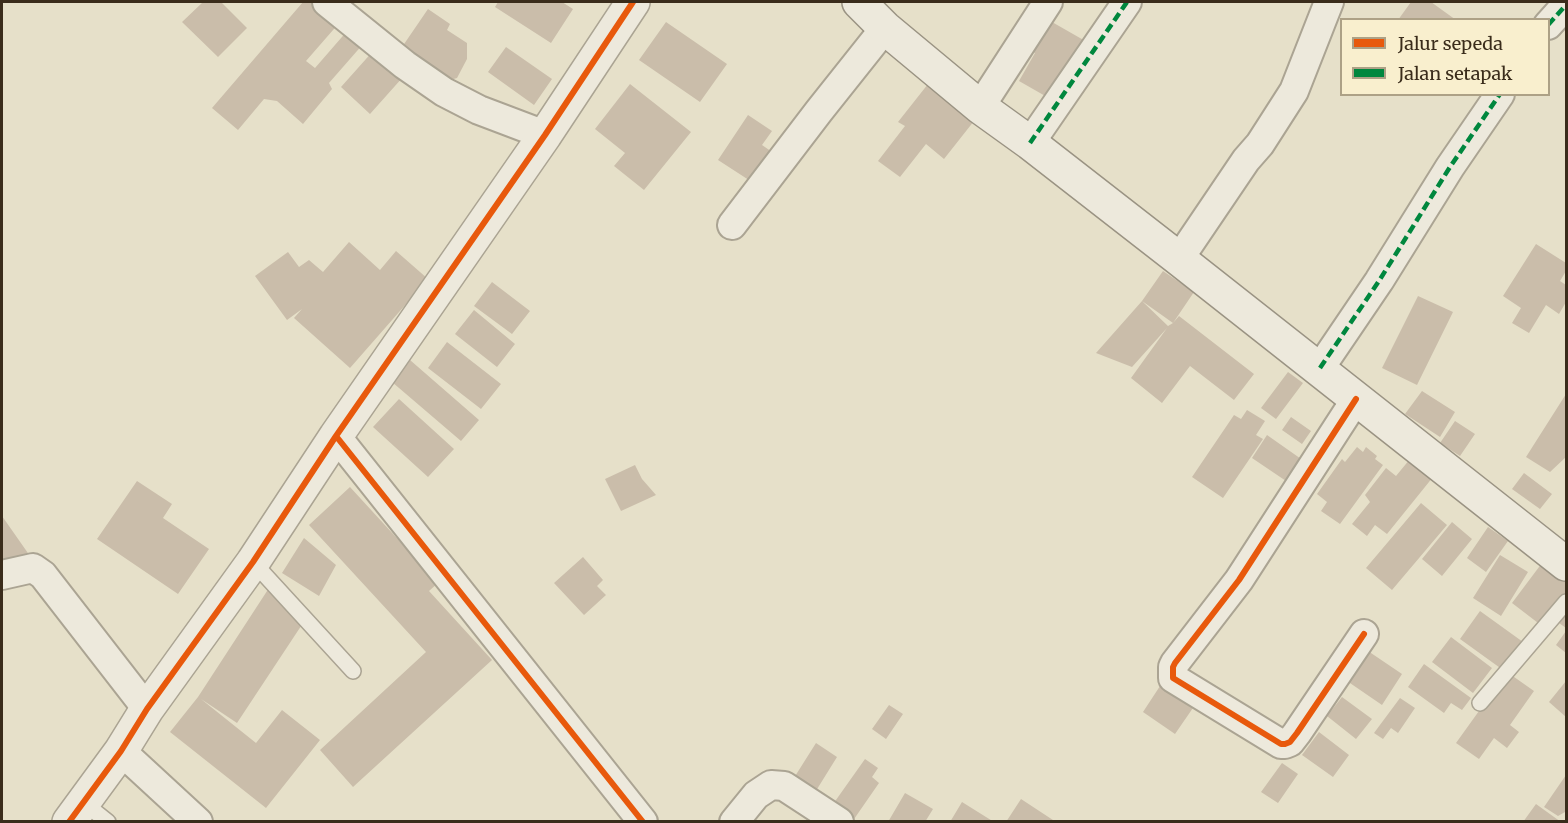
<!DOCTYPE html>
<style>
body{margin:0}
#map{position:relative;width:1568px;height:823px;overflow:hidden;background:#e6e0c9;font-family:Merriweather,serif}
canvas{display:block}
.frame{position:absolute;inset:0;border:3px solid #3a2c1b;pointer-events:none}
.legend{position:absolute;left:1340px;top:18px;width:210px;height:78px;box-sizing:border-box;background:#f9efce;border:2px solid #ada186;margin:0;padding:8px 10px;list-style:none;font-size:18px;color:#3a2c1b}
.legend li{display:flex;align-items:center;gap:12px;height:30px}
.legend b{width:30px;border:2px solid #ada186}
</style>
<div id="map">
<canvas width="1568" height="823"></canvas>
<div class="frame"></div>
<ul class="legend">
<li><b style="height:8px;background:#e8590c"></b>Jalur sepeda</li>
<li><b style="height:8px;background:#00873e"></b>Jalan setapak</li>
</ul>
</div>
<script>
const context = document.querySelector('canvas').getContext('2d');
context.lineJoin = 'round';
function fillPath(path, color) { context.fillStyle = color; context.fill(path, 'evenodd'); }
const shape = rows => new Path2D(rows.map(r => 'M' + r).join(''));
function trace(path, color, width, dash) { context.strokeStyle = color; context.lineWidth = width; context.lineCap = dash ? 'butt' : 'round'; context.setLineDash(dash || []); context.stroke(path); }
fillPath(shape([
 [203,2,221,2,247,28,218,57,182,22],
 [303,2,315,2,340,22,306,61,315,68,348,30,364,43,329,83,332,89,303,124,277,101,264,99,238,130,212,108],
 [498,2,562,2,573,9,551,43,495,7],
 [1411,2,1431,2,1456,20,1398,20],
 [428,9,450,24,447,30,467,43,467,59,457,78,447,81,400,50],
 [1045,18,1087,42,1054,101,1019,81,1035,53,1028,49],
 [666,22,727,64,700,102,639,60],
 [506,47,552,79,534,105,488,72],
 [374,50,403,77,370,114,341,87],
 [630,84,691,132,644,190,614,166,625,153,595,129],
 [928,84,974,121,944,159,926,144,900,177,878,161,905,126,898,122],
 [748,115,772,131,762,145,775,154,755,184,718,160],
 [349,242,380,270,396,251,428,279,350,368,294,318,302,309,287,320,255,276,288,252,299,267,309,260,323,272],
 [1536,244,1566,263,1566,271,1560,281,1566,285,1566,302,1559,314,1546,305,1529,333,1512,323,1521,308,1503,296],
 [1163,271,1194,292,1173,323,1142,301,1168,326,1173,323,1179,316,1254,374,1234,400,1190,366,1162,403,1131,378,1167,328,1132,367,1096,353,1142,301],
 [492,282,530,311,512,334,474,306],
 [1418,296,1453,312,1417,385,1382,368],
 [474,310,515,344,497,367,455,334],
 [447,342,501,384,481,409,428,368],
 [410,360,479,420,461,441,392,382],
 [1288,372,1303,383,1276,419,1261,408],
 [1422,391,1455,412,1440,437,1405,414],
 [1566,394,1566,457,1550,472,1526,457],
 [399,399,454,449,428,477,373,427],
 [1247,410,1265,421,1256,435,1263,439,1223,498,1192,477,1234,415,1241,419],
 [1291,417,1311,431,1302,444,1282,430],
 [1455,421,1475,434,1460,456,1440,443],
 [1267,435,1304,461,1289,483,1252,458],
 [1357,447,1363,452,1366,447,1377,456,1375,459,1383,465,1340,524,1321,511,1327,502,1317,494,1342,459,1345,462],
 [1410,459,1433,477,1387,534,1375,525,1367,536,1352,524,1370,502,1365,495,1386,468,1396,476],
 [635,465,642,479,656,495,621,511,605,479],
 [1524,473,1552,494,1540,509,1512,489],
 [137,481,172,504,163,518,209,549,178,594,97,539],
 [350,487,438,583,429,591,492,660,353,787,320,750,426,652,309,525],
 [1421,503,1447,525,1392,590,1366,568],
 [2,516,30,556,2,565],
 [1452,522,1472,539,1442,576,1422,559],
 [1488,527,1508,541,1486,572,1467,558],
 [304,538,336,565,319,596,282,573],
 [1500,555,1528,572,1501,616,1473,598],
 [583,557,603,580,597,586,606,595,584,615,554,583],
 [1542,563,1566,581,1566,593,1542,626,1512,603],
 [269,588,309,614,237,723,201,699,256,743,282,710,320,740,266,808,170,732,198,697],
 [1480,611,1523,642,1503,670,1460,639],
 [1566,613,1566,628,1559,623],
 [1566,631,1566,653,1556,645],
 [1451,637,1492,668,1473,693,1432,662],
 [1368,651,1402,674,1382,705,1347,681],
 [1424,664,1471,698,1462,710,1451,703,1444,713,1408,687],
 [1507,672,1534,691,1510,725,1519,732,1507,748,1494,738,1479,759,1456,743],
 [1566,681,1566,717,1549,702],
 [1162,683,1195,705,1175,734,1143,712],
 [1342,697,1372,719,1356,739,1327,716],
 [1400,698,1415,708,1398,733,1391,728,1383,739,1374,733],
 [889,705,903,714,886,739,872,729],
 [1319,732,1349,755,1333,777,1302,755],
 [816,743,837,757,814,794,792,781],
 [865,759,878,768,872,777,879,783,852,822,831,807],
 [1282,763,1298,774,1278,803,1261,792],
 [1566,775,1566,813,1565,812,1558,816,1544,807],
 [905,793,933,809,925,822,888,822],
 [1021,799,1056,822,1006,822],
 [962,802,994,822,950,822],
 [1536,804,1561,822,1523,822]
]), '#cabdaa');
const service = shape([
 [253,562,353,671],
 [1480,703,1566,602],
 [83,802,108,822]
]);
const minor = shape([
 [327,2,405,65,444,92,479,110,545,135],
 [1548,25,1566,5],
 [980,107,1048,2],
 [1030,143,1127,2],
 [732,225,819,111,885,28],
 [1179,259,1246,160,1260,144,1294,91,1329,2],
 [1320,368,1379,281,1450,167,1500,94],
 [1356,399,1239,580,1175,663,1173,667,1173,678,1281,744,1285,744,1290,742,1297,733,1364,634],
 [336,436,643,822],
 [2,575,33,568,43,575,147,709],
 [121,751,198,822],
 [734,822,756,795,771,785,784,786,839,822]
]);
const tertiary = shape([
 [69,822,121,751,147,709,253,562,336,436,545,135,633,2]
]);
const secondary = shape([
 [859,2,885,28,980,107,1030,143,1179,259,1566,564]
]);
trace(service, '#aba493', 18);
trace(minor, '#aba493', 32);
trace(tertiary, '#aba493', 36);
trace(secondary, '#9a9383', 36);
trace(service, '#ede9dc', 15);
trace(minor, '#ede9dc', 28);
trace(tertiary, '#ede9dc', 33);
trace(secondary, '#ede9dc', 33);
trace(shape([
 [1548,25,1566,5],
 [1030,143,1127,2],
 [1320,368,1379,281,1450,167,1500,94]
]), '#00873e', 4.5, [9, 4.5]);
trace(shape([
 [1356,399,1239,580,1175,663,1173,667,1173,678,1281,744,1285,744,1290,742,1297,733,1364,634],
 [336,436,643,822],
 [69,822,121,751,147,709,253,562,336,436,545,135,633,2]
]), '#e8590c', 6);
</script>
